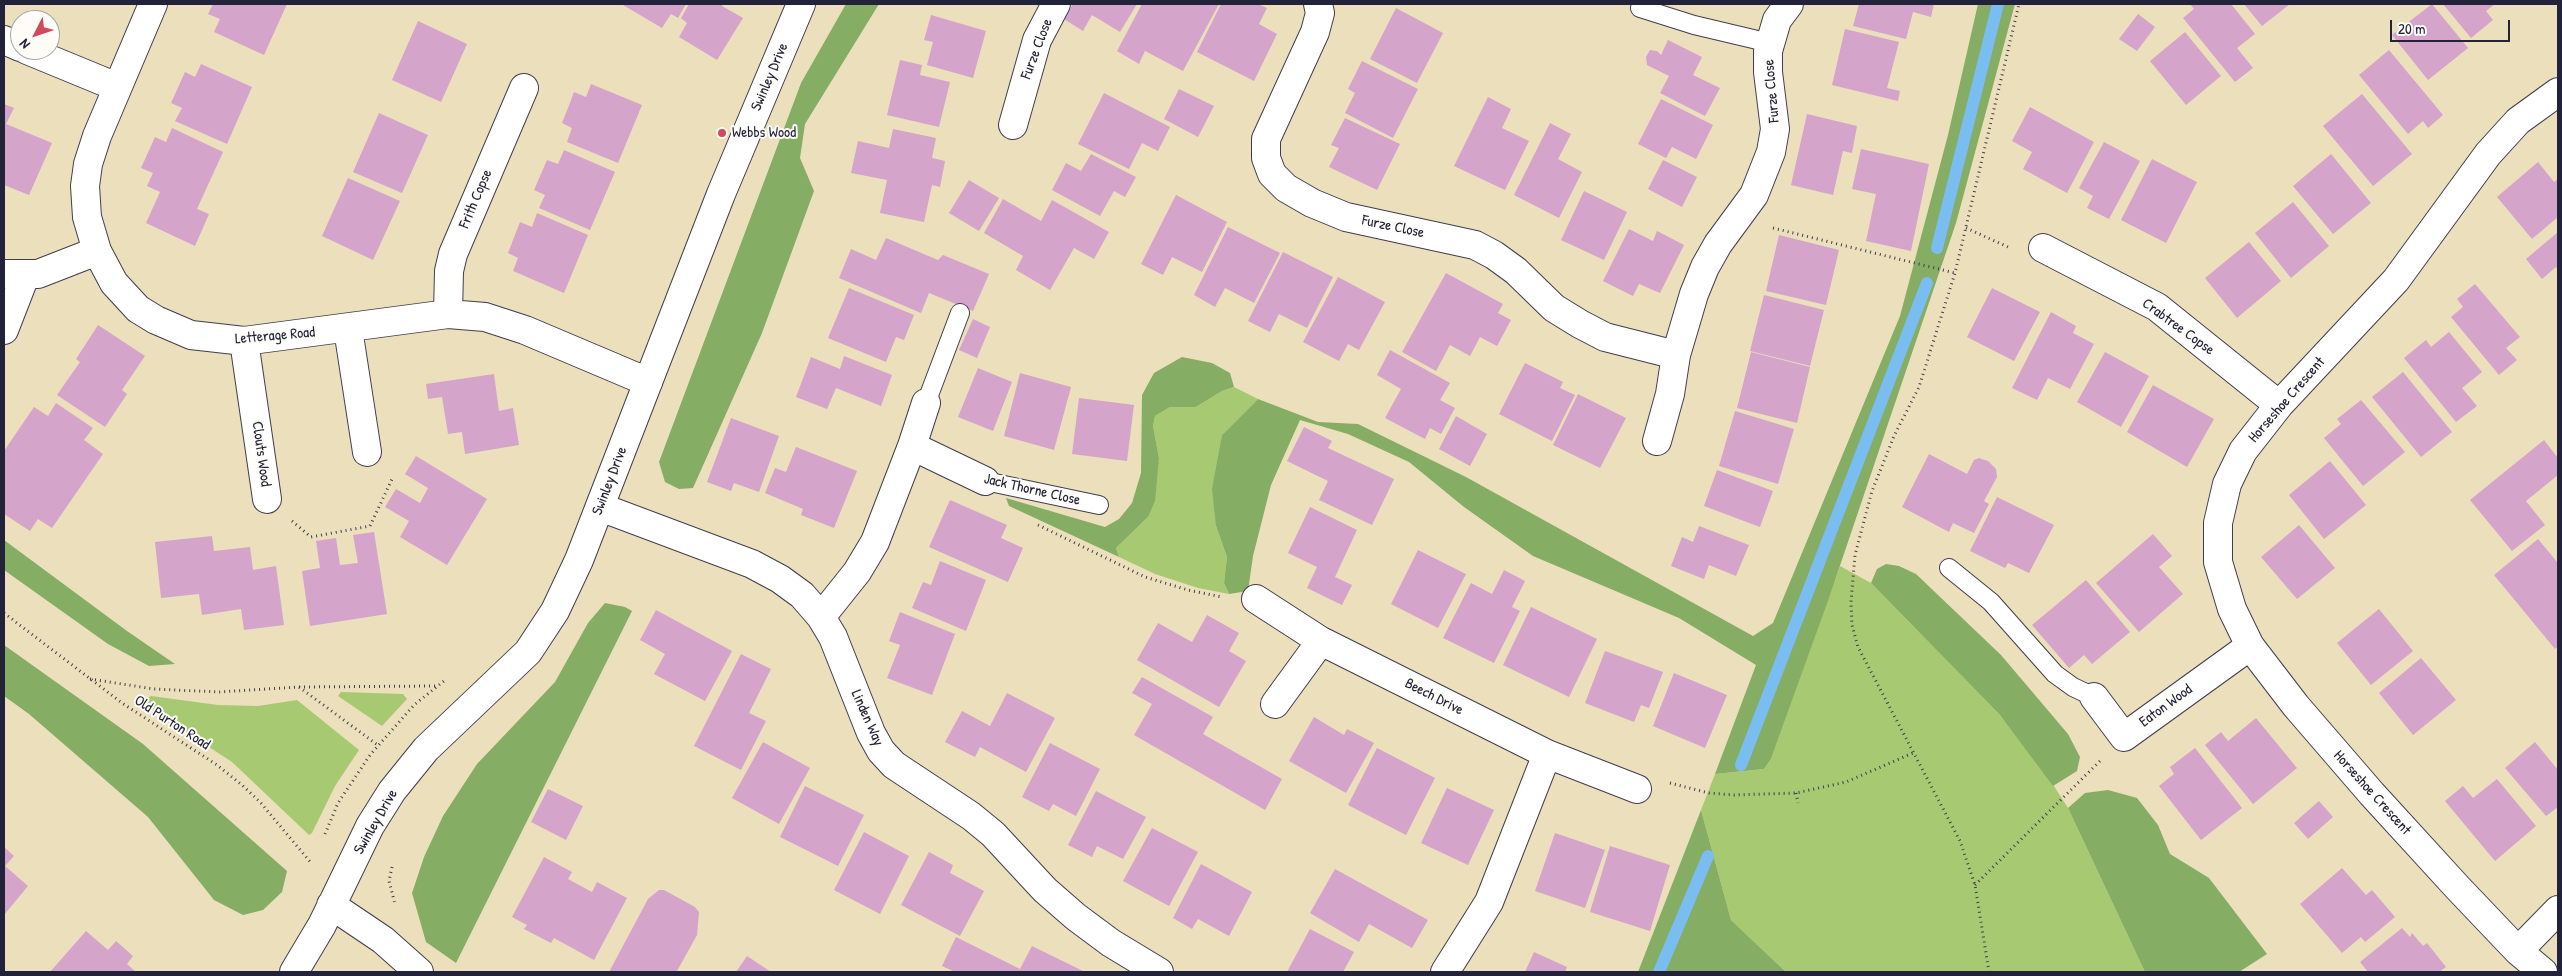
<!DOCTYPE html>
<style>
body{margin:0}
#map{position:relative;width:2562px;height:976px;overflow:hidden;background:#ecdfbc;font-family:"Patrick Hand",sans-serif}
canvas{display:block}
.frame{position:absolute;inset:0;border:5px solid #22223b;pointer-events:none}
.north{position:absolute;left:10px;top:10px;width:50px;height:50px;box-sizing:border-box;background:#fdfcf7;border:1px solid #a5a5ac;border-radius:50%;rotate:229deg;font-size:14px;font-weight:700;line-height:20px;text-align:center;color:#22223b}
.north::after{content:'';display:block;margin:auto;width:18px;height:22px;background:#d1495b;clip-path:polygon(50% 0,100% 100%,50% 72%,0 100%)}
.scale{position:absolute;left:2390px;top:20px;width:120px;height:22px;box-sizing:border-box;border:2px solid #22223b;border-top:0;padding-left:6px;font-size:15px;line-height:18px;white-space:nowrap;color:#22223b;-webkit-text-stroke:4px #fdfcf7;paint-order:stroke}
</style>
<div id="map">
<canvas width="2562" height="976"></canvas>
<div class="frame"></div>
<div class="north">N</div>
<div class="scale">20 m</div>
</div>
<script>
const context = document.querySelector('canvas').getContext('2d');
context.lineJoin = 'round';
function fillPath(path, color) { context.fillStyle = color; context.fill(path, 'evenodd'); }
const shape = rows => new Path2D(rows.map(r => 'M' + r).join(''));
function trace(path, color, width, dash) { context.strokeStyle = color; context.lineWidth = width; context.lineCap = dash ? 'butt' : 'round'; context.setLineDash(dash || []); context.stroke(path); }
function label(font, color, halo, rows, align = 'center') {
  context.font = font + ' "Patrick Hand",sans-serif'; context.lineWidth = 4; context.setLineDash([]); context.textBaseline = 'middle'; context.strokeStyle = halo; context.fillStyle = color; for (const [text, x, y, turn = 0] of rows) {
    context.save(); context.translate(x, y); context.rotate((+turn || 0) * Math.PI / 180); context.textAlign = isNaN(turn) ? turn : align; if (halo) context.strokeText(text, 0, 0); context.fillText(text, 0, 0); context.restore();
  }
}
fillPath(shape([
 [1234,387,1258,399,1222,435,1216,526,1227,557,1224,583,1229,594,1198,588,1155,574,1119,557,1116,548,1148,517,1159,458,1153,426,1155,416,1170,407,1196,407,1222,391],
 [1840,566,1871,583,2000,715,2045,772,2068,808,2145,972,1786,972,1731,920,1701,810,1715,774,1764,769,1771,759],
 [341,692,403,694,407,699,382,726,338,696],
 [151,696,218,705,258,706,297,700,359,750,335,786,312,833,309,835,232,762,143,704,144,699]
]), '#a7c972');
fillPath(shape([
 [846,4,879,4,805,124,800,158,814,191,762,333,693,488,679,489,665,482,659,462,801,83],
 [1978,4,2015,4,1956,223,1829,598,1771,759,1764,769,1715,774,1756,665,1679,618,1533,556,1464,507,1409,462,1348,434,1300,420,1271,485,1253,556,1248,591,1229,594,1224,583,1227,557,1216,526,1212,489,1222,435,1258,399,1318,422,1358,424,1466,477,1753,636,1773,623,1900,316,1948,135],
 [1182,357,1212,363,1230,373,1234,387,1222,391,1196,407,1170,407,1155,416,1153,426,1159,458,1155,501,1148,517,1116,548,1119,557,1009,506,1006,498,1105,527,1119,519,1132,503,1141,473,1142,395,1154,373],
 [4,540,127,631,175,664,149,666,108,644,4,570],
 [1886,564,1899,566,1916,574,2001,655,2068,734,2080,757,2077,771,2053,786,2000,715,1871,583,1877,569],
 [605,603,625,607,632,611,456,963,426,942,412,893,424,857,443,816,477,764,555,682,588,623],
 [4,645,143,744,287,871,282,892,263,910,243,915,214,900,148,817,29,714,4,696],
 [2108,790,2137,798,2158,825,2170,854,2209,878,2267,954,2239,972,2145,972,2068,808,2085,793],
 [1701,810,1731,920,1786,972,1638,972]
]), '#85ad64');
trace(shape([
 [1937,248,1998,4],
 [1741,765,1927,283],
 [1659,972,1708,856]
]), '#7abdf0', 12);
fillPath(shape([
 [213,4,287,4,264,55,214,32,220,19,208,14],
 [624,4,686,4,678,18,671,14,662,28,623,5],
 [689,4,723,4,722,6,743,18,717,60,679,37,687,23,681,18],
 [1073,4,1137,4,1120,32,1092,15,1083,31,1064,19],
 [1142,4,1219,4,1183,71,1145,51,1139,64,1117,51],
 [1221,4,1258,4,1267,8,1259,24,1277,34,1254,81,1197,52],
 [1859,4,1934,4,1931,17,1913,12,1906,39,1853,26],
 [2190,4,2231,4,2255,34,2237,48,2253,68,2235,82,2183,18,2194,9],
 [2244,4,2290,4,2262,26],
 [2432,4,2468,48,2428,80,2392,35],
 [2443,4,2495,4,2486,11,2493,20,2471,38],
 [1396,8,1443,33,1417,83,1370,59],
 [2138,14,2155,27,2137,51,2119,39],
 [931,15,986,31,973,78,927,65,933,42,924,40],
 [418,21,467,44,441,102,392,80],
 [1845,29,1899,42,1887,88,1900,91,1898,101,1832,85],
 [2185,32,2221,76,2186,105,2150,61],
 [1668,40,1702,57,1693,75,1720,88,1705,116,1660,93,1669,76,1647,65,1646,57,1650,50,1657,51,1661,55],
 [2389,50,2443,115,2428,128,2423,121,2408,134,2359,75],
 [900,60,922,65,920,75,950,82,939,127,887,115],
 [1362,61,1418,89,1393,138,1345,113,1355,93,1348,89],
 [201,64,252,87,227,144,175,121,182,108,171,103,185,72,195,77],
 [591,84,642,105,618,163,567,142,572,128,562,123,568,108,574,92,586,97],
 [1179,89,1214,106,1198,137,1164,119],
 [1104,93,1170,127,1158,151,1142,143,1129,169,1078,144],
 [2362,94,2412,154,2373,186,2323,126],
 [1488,97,1511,109,1502,128,1529,141,1505,190,1454,166],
 [1661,99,1713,125,1696,159,1672,147,1666,158,1638,144],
 [4,104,14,108,6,124,52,143,29,195,4,185],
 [2030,107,2094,142,2067,193,2023,169,2032,152,2012,141],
 [379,113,428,135,402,193,353,172],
 [1807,114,1857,126,1852,153,1843,151,1833,195,1791,185],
 [1345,118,1400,144,1377,190,1329,167,1339,148,1331,145],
 [1550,123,1571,134,1558,159,1582,172,1559,218,1514,195],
 [172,128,223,152,197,209,209,214,195,246,146,223,160,192,147,186,153,173,141,168,155,137,166,142],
 [893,129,936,138,932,158,945,161,940,187,932,185,924,222,880,213,887,180,851,173,858,141,889,148],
 [2104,142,2140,161,2109,219,2087,208,2093,196,2079,188],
 [1861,149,1929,164,1911,251,1866,241,1876,194,1852,189],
 [564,150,615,172,590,230,539,208,545,195,534,190,547,160,558,164],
 [1091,154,1136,177,1125,197,1114,191,1100,216,1052,190,1066,163,1081,171],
 [2331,154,2371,203,2333,234,2293,186],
 [2152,159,2197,182,2166,243,2121,220],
 [1663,160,1697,177,1682,207,1648,189],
 [2538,162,2554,182,2558,179,2558,217,2532,239,2497,197],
 [348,178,400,201,373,260,322,236],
 [969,180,999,198,979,231,949,213],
 [1584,191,1627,212,1604,260,1561,240],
 [1176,195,1227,222,1202,272,1172,257,1163,275,1141,264],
 [1003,199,1041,221,1052,200,1109,232,1094,259,1074,248,1050,290,1016,270,1023,256,984,233],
 [2293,202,2329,246,2291,278,2255,233],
 [537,213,588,235,564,293,513,271,518,258,508,253,520,222,532,227],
 [1228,227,1280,253,1254,303,1225,288,1215,307,1194,295],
 [1629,229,1653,241,1657,231,1684,245,1660,293,1639,284,1633,296,1603,281],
 [2558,232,2558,270,2556,267,2542,279,2526,259],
 [1779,235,1839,250,1826,305,1766,291],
 [886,238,938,260,943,255,989,274,973,311,929,293,921,313,839,278,851,249,876,260],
 [2249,242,2281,281,2237,318,2205,278],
 [1283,252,1333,277,1307,328,1279,314,1270,332,1248,321],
 [1446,273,1503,304,1498,313,1511,320,1497,346,1480,337,1470,356,1450,345,1436,371,1402,352],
 [1338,277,1385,302,1359,350,1348,344,1339,361,1303,342],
 [2475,284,2520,337,2506,348,2517,360,2499,375,2451,317,2463,307,2457,299],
 [849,288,914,315,904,340,896,337,886,362,828,338],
 [1992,288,2040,312,2014,361,1967,337],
 [1764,295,1824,310,1810,366,1750,351],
 [2051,312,2076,326,2073,333,2094,344,2070,389,2048,378,2037,400,2012,388],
 [973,319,990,327,977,358,959,350],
 [98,325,145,356,122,390,127,394,105,427,57,395,80,362,76,359],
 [2449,332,2482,372,2462,388,2477,406,2456,422,2404,358,2426,340,2431,347],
 [1390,350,1450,383,1440,400,1455,408,1441,434,1430,428,1425,439,1385,418,1401,389,1377,375],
 [1751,352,1810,367,1797,423,1737,408],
 [2105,352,2149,376,2121,427,2077,402],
 [844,356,892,375,881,406,836,388,827,409,796,397,811,357,840,369],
 [1525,363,1563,382,1560,388,1575,395,1552,441,1499,414],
 [978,368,1012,382,993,431,958,417],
 [2403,372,2452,432,2421,457,2372,397],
 [1020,373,1071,387,1054,450,1004,436],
 [494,374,499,411,513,408,519,445,465,454,462,432,448,434,442,397,428,399,426,384],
 [2153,385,2214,419,2187,467,2127,432],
 [1578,394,1626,418,1600,468,1553,445],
 [1079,398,1134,405,1127,461,1072,454],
 [2361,400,2405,452,2363,486,2324,438,2341,424,2337,419],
 [56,403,93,428,84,440,103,454,52,528,38,519,30,531,4,514,4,451,34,407,48,416],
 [1735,411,1794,429,1778,484,1719,466],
 [1456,416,1487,434,1470,466,1439,449],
 [731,418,779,436,759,492,734,483,731,491,707,482],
 [1304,427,1332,441,1328,448,1394,479,1372,525,1319,500,1328,481,1287,461],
 [2544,440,2558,458,2558,475,2526,501,2545,525,2512,551,2470,500],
 [796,447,857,471,834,528,801,515,803,509,765,493,775,468,786,472],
 [1929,454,1967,474,1974,460,1979,458,1988,461,1996,469,1997,477,1984,501,1989,504,1974,533,1953,523,1949,532,1902,507],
 [416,456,487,499,447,565,400,537,409,521,385,507,396,489,420,503,428,488,405,474],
 [2330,461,2366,505,2324,539,2289,495],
 [1717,470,1773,491,1760,527,1704,506],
 [1997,497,2054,525,2029,573,2008,563,2005,568,1970,551],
 [950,500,1007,525,1001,538,1023,548,1008,582,929,547],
 [1310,507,1357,530,1335,577,1352,585,1342,605,1307,588,1317,567,1288,553],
 [2299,525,2335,568,2297,599,2261,557],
 [1699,526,1749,545,1736,576,1709,565,1704,579,1671,566,1682,537,1693,542],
 [374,532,387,614,310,626,302,571,320,568,316,541,336,538,340,565,358,563,353,535],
 [2153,534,2172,556,2159,567,2183,594,2139,632,2096,583],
 [212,536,214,551,250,547,253,570,276,566,284,625,244,630,241,609,202,615,199,594,161,598,155,542],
 [2538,539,2558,563,2558,646,2555,649,2494,575],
 [1418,550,1466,574,1438,628,1391,604],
 [940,561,986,580,966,631,912,608,923,582,931,585],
 [1504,570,1525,581,1512,607,1520,611,1494,663,1443,638,1471,583,1492,594],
 [2086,580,2130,632,2092,664,2084,655,2069,668,2032,625],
 [1531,607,1597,639,1569,697,1503,665],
 [2379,609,2413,651,2371,685,2337,643],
 [656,610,732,651,705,701,654,674,665,654,640,640],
 [900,612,955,634,932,695,887,678,900,645,889,641],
 [1207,615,1239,633,1229,651,1246,661,1219,707,1137,660,1158,623,1192,642],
 [1605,651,1663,672,1649,708,1641,705,1634,722,1585,703],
 [741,654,771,669,749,713,766,721,741,770,694,746],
 [2421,658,2456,700,2413,735,2379,693],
 [1674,673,1727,695,1705,748,1653,726],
 [1142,677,1213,717,1203,734,1282,779,1265,810,1134,735,1152,704,1132,693],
 [1007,693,1055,718,1026,772,980,747,975,757,945,742,962,711,990,726],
 [1314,717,1344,735,1347,729,1374,743,1346,793,1289,761],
 [2256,718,2297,768,2253,804,2205,745,2221,732,2228,741],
 [763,742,810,768,779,824,732,798],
 [2535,742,2558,770,2558,807,2546,816,2505,768],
 [1050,743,1100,769,1076,816,1053,804,1049,811,1022,797],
 [1377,748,1435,778,1406,835,1348,805],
 [2195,748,2242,808,2201,840,2159,786,2174,774,2170,767],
 [2497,779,2536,826,2495,861,2445,801,2463,786,2473,798],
 [805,786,864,815,838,866,780,837],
 [1447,788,1494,810,1468,865,1421,843],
 [548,789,583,806,566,840,531,822],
 [1096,791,1146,817,1123,859,1097,846,1092,857,1068,845],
 [2319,801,2333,817,2308,839,2294,823],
 [1152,828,1198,852,1169,906,1123,881],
 [864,832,909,856,880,914,834,890],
 [1555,833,1605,850,1585,908,1535,891],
 [1610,846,1670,865,1650,931,1590,912],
 [4,847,14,856,5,866,28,886,4,915],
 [929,852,953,865,950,873,984,891,960,936,901,905],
 [544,857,572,872,568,879,592,892,597,882,627,898,594,960,554,938,551,943,524,929,527,925,512,917],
 [1201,864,1252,892,1229,936,1198,919,1192,929,1173,918],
 [2342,868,2366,895,2372,890,2395,917,2365,942,2361,937,2342,953,2300,904],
 [1335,869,1428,920,1412,948,1369,924,1359,942,1310,913],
 [659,890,664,890,695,907,699,912,697,935,677,971,680,972,609,972,648,899],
 [2402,928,2410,937,2412,933,2423,946,2427,943,2446,967,2439,972,2368,972,2360,962],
 [1310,929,1354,952,1343,972,1287,972],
 [86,931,108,950,116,941,133,956,127,964,136,972,50,972],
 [956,937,1020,969,1032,946,1085,972,955,972,942,966],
 [1534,952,1567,967,1565,972,1525,972],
 [747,956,771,972,736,972]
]), '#d4a4cb');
const service = shape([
 [1640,8,1694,25,1770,43],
 [926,403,960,313],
 [985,481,1099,505],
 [1949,568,1991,602,2055,674,2073,687,2094,697]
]);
const minor = shape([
 [153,4,97,136,88,164,85,186,87,217,97,251,114,283,138,309,156,320,191,335,244,341,448,314,485,317,525,330,648,382],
 [1318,4,1320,13,1315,32,1266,139,1266,158,1272,174,1286,188,1312,203,1346,217,1475,245,1494,255,1516,271,1554,308,1580,324,1605,337,1676,355,1694,294,1705,267,1718,244,1754,195,1771,152,1775,129,1768,72,1768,51,1777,20,1789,4],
 [4,40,20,47],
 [27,50,117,87],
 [1013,125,1037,40,1056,4],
 [2043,248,2157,307,2279,405],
 [4,274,38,274,97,251],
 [448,314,449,271,453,254,524,88],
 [348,329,367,452],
 [4,330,25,276],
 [244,341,267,499],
 [1657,441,1670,394,1676,355],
 [912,446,985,481],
 [600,507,752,564,780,579,802,595,821,617,833,637,871,733,881,751,894,765,971,816,993,834,1045,890,1076,917,1111,943,1159,972],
 [1256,599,1321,641,1547,754,1489,902,1445,972],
 [821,617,857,572,875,542,912,446,926,403],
 [2094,697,2124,737,2250,646],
 [1275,704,1321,641],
 [1547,754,1637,789],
 [2518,951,2558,910],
 [2543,972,2518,951,2458,888,2372,794,2296,706,2250,646,2232,609,2218,562,2218,523,2227,484,2243,451,2279,405,2396,280,2488,154,2518,121,2558,92]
]);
const tertiary = shape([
 [331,905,383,940,419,972],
 [294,972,322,925,370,826,392,791,426,749,528,652,555,611,579,560,721,194,801,4]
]);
trace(service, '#403e4e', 20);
trace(minor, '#403e4e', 30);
trace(tertiary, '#403e4e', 30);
trace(shape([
 [1773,228,1955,273],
 [1966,228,2008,247],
 [292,521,311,537,370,526,393,477],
 [1038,525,1145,577,1188,590,1222,597],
 [4,613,122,703,217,765,242,785,260,802,312,864],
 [90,679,154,689,219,692,299,687,435,686],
 [299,687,379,746],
 [1670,783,1709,793,1734,795,1796,793,1846,782,1913,753],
 [1796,793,1798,803],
 [325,834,338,803,370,755,414,705,444,681],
 [392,867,389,881,395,904],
 [1975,885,2100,761],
 [1989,972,1975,885,1960,841,1858,647,1852,625,1851,602,1855,555,1872,491,1894,436,1919,387,1955,273,2019,4]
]), '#403e4e', 3, [1, 4]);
trace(service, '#fff', 18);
trace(minor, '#fff', 28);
trace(tertiary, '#fff', 28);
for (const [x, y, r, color] of [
 [722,133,5,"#d1495b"]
]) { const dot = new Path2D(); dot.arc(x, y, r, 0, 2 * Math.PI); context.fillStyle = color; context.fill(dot); trace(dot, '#fdfcf7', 2); }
label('15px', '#22223b', '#fdfcf7', [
 ["Furze Close",1037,49,-69],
 ["Swinley Drive",770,77,-67],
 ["Furze Close",1772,91,-95],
 ["Frith Copse",476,199,-67],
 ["Furze Close",1393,227,12],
 ["Crabtree Copse",2178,327,36],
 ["Letterage Road",275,336,-5],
 ["Horseshoe Crescent",2287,400,-49],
 ["Clouts Wood",261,454,82],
 ["Swinley Drive",610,481,-69],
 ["Jack Thorne Close",1032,490,13],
 ["Beech Drive",1434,697,27],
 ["Eaton Wood",2166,706,-36],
 ["Linden Way",867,718,66],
 ["Old Purton Road",172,723,33],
 ["Horseshoe Crescent",2372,793,48],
 ["Swinley Drive",376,822,-60]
]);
label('15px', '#22223b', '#fdfcf7', [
 ["Webbs Wood",732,133]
], 'left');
</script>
